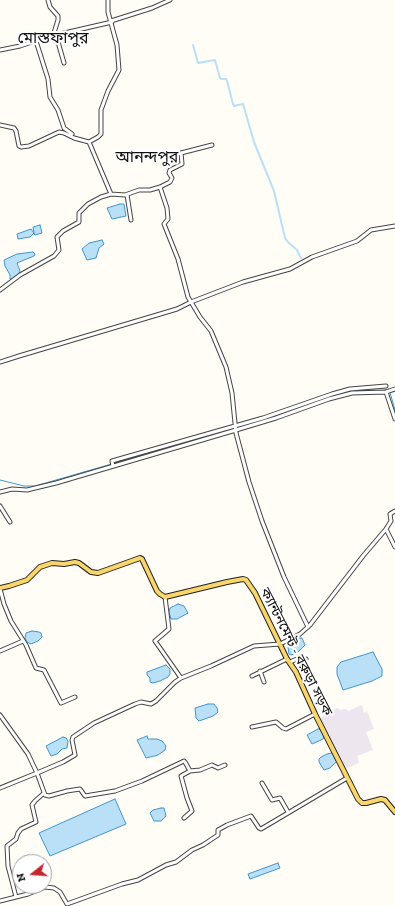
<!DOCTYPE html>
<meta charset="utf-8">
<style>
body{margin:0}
#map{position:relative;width:395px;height:906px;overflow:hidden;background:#fffdf5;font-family:"Zilla Slab",serif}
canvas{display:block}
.north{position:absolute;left:12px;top:854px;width:40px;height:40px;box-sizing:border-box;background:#fff;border:1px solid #a0a0a0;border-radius:50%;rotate:253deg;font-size:11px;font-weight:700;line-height:16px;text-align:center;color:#111}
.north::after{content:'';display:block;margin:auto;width:14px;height:18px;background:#c4262e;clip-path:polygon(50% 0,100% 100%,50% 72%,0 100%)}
</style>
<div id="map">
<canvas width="395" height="906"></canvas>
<div class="north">N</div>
</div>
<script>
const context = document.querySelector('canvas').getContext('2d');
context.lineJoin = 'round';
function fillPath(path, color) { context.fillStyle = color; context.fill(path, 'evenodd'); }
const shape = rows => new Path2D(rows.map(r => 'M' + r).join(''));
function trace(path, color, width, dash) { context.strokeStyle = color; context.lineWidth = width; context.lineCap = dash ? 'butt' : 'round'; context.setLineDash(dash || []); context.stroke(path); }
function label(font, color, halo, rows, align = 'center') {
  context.font = font + ' "Zilla Slab","Noto Sans Bengali",serif'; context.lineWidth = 4; context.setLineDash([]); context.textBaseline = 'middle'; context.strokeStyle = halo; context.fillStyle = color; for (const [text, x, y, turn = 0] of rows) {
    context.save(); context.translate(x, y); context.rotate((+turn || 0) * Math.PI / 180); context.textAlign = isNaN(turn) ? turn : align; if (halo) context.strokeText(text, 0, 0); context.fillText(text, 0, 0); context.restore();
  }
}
fillPath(shape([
 [362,705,364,713,367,711,374,729,366,732,373,750,357,756,359,763,345,769,330,742,320,718,337,708,341,710,346,709,348,711]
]), '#eee6ef');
const water = shape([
 [120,204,124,204,126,216,112,219,107,208,120,204],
 [40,225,42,233,35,235,34,233,30,237,18,239,17,234,31,229,34,233,33,227,40,225],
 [102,240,104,244,99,248,96,258,87,260,82,249,89,243,102,240],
 [33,252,35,254,34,256,17,263,20,271,19,275,12,280,10,279,10,275,5,266,4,260,17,254,33,252],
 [178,604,184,606,188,613,177,619,171,619,169,612,170,608,178,604],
 [32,631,39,632,41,633,42,637,38,641,31,644,27,642,25,638,26,633,32,631],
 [299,638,302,638,305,645,297,653,291,655,289,654,288,647,289,645,294,645,293,642,295,640,299,638],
 [373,652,382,669,382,676,372,681,343,690,337,674,337,667,341,662,373,652],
 [166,665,170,669,170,674,168,677,160,681,153,683,150,682,150,678,147,675,147,672,166,665],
 [208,704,214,704,217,708,218,712,213,716,199,721,196,718,195,708,208,704],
 [318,729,321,729,324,736,323,739,312,744,307,735,318,729],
 [147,736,148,739,157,739,162,741,166,746,165,750,158,755,146,758,137,740,147,736],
 [63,737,66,738,68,741,67,748,62,749,57,754,51,756,46,746,63,737],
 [332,753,336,757,337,761,330,768,324,770,319,762,319,759,321,757,327,754,332,753],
 [115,799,126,824,50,856,39,833,115,799],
 [161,808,164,808,166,816,161,821,154,821,150,813,153,810,161,808],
 [278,863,280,868,250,879,248,874,278,863]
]);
fillPath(water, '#b9e0f7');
trace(water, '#3f96cf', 1);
trace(shape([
 [382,391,389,389,395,410],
 [274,417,326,398,349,391,367,391],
 [0,480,24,486,35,486,206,437]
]), '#3f96cf', 1);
trace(shape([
 [193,45,198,63,215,60,220,78,221,79,226,79,227,81,233,104,234,106,243,104,254,142,274,191,285,238,288,242,297,250,301,258]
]), '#b9e0f7', 2);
const minor = shape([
 [48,0,50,7,58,16,58,20,53,36],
 [108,0,108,12,117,45,119,70,108,91,101,110,101,134,98,137,89,142,111,194],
 [111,21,152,8,170,0],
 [56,35,64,63],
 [36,41,48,79,50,97,58,110,64,128,72,134,70,136],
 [0,50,20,46,47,37,112,22],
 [0,125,14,128,16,131,19,146,21,147,29,146,59,132,64,133,74,138,89,142],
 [160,187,170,182,172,178,169,173,170,170,182,164,181,153,212,145],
 [127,195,131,220],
 [0,290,20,275,54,256,59,250,57,237,63,231,79,222,79,213,88,204,101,197,111,194,125,195,139,190,150,190,160,187,167,208,168,219,164,224,178,259,188,297,200,317,211,331,226,367,232,393,236,433,249,482,262,521,284,577,308,627],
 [0,362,19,356,177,309,191,302,243,282,290,269,312,257,357,241,371,230,395,226],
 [386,392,395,389],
 [113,466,112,461,263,418,332,394,350,389,386,386],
 [0,492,12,489,27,490,56,483,236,430,276,418,329,399,352,393,386,392,395,419],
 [0,506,10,522],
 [386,529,391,521,390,514,395,511],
 [0,589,4,604,11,621,26,645,36,668,44,670,61,703,75,697],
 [165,597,169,629,155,641,181,678,211,666,254,646,280,644,300,634,310,625,363,556,386,529,395,547],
 [0,651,23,641],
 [290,662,297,659,300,662,306,659],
 [260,671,264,682],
 [252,676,287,659],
 [181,678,175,682,156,701,151,704,141,702,135,704,94,723,73,737,72,740,75,755,63,762,37,773,45,795,49,796,67,791,80,789,85,796,115,791,142,781,184,761,185,762,190,771],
 [0,715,28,754,37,773,0,788],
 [252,727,276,722,283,728,286,729,315,714],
 [262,783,272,800,280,798,288,812],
 [184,818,192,811,187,798,181,776,190,771,200,770,212,765,218,768,225,765],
 [16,897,8,866,7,846,16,839,18,833,21,829,36,822,32,805,35,801,44,793],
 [0,901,28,894,45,887,54,888,60,892,67,904,122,884,138,880,166,865,176,862,192,850,203,845,218,835,218,830,227,825,251,816,259,828,261,829,347,778]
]);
const major = shape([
 [0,588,9,586,27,580,40,567,52,563,64,564,75,562,79,563,91,572,98,573,140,558,142,559,157,591,160,594,165,597,227,582,243,579,246,580,255,593,287,659,296,672,315,714,358,799,362,803,366,803,381,799,385,800,395,812]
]);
trace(minor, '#444', 5);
trace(major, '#222', 6);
trace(minor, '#fff', 3);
trace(major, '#f9d66b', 4);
label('14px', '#111', '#fff', [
 ["ক্যান্টনমেন্ট - বরুড়া সড়ক",296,652,63]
]);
label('16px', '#111', '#fff', [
 ["মোস্তফাপুর",53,38],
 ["আনন্দপুর",147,157]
]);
</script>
